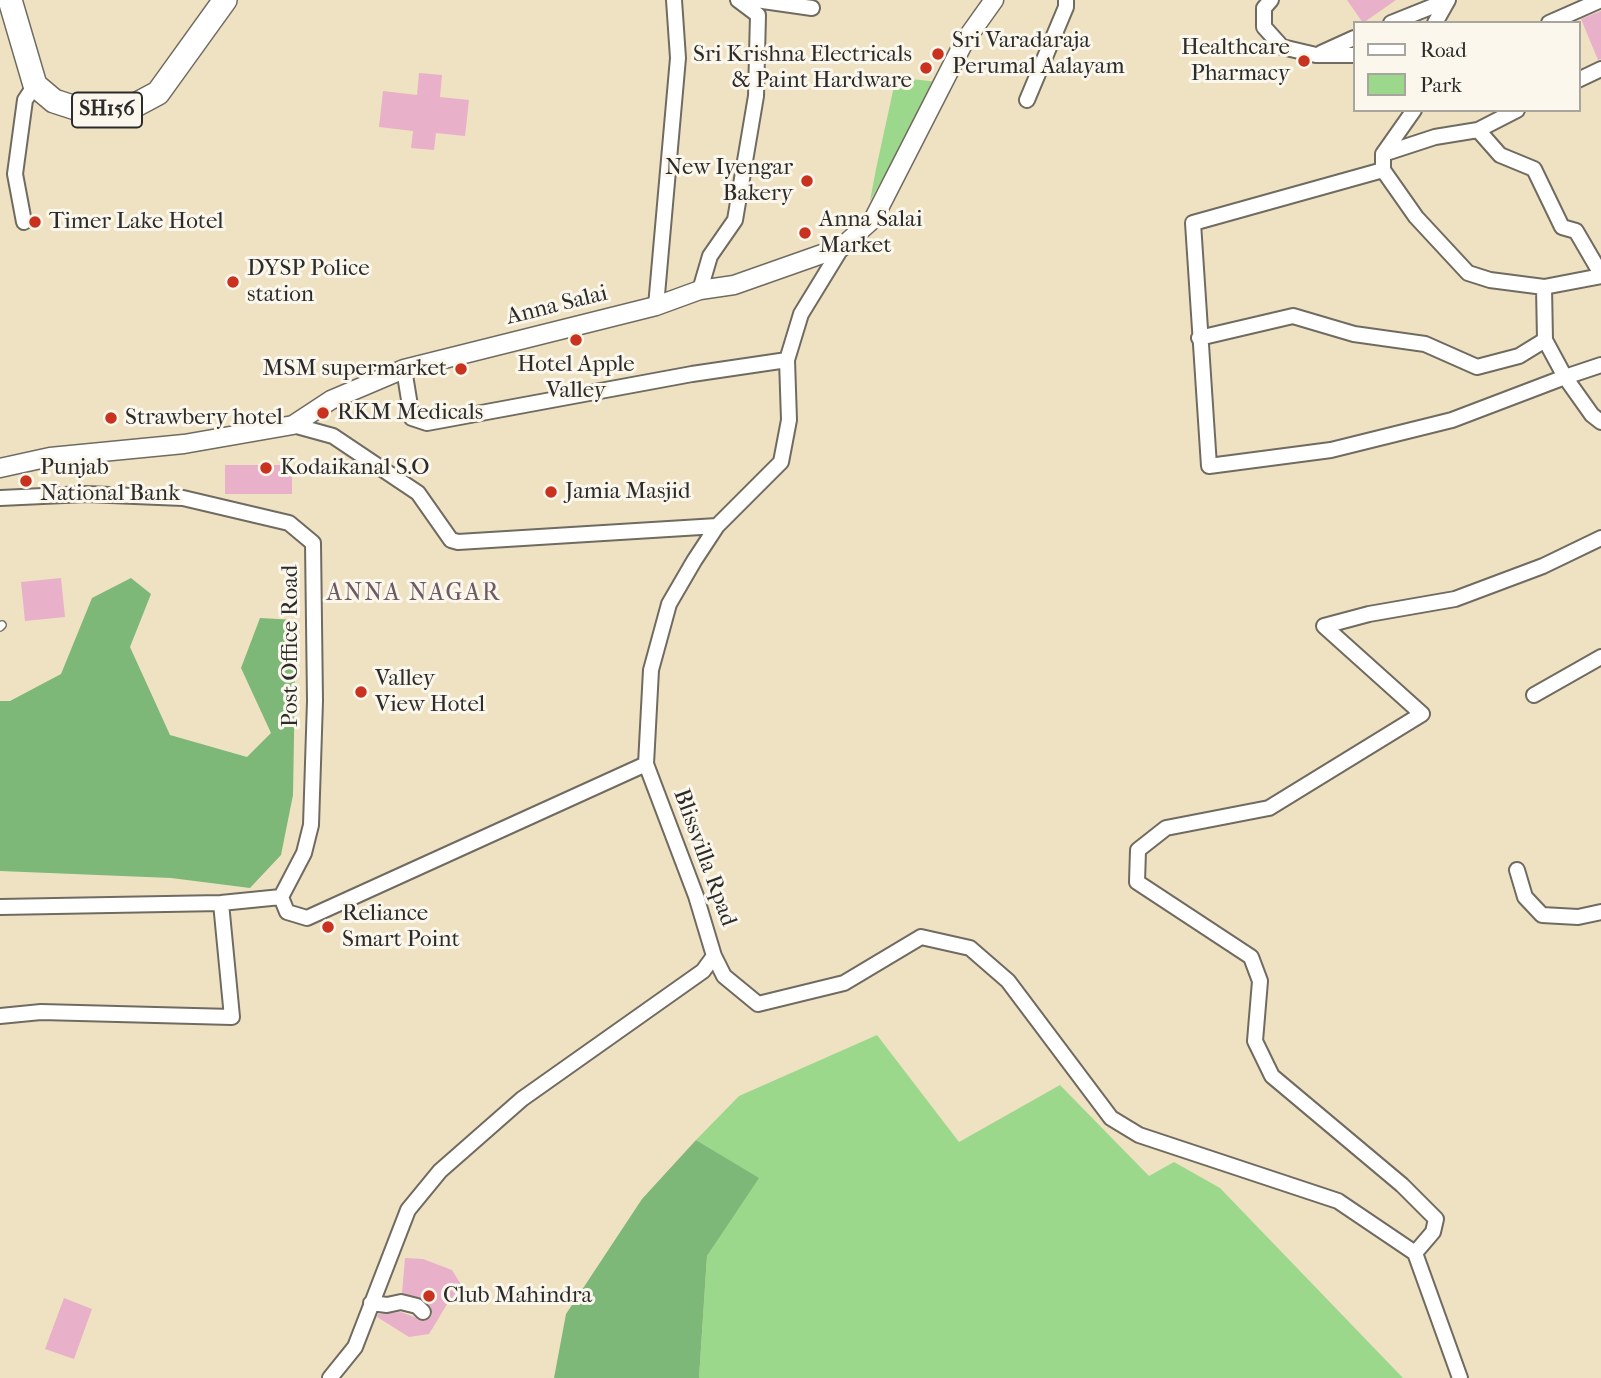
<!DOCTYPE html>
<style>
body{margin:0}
#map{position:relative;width:1601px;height:1378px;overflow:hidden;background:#efe2c3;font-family:"IM FELL French Canon",serif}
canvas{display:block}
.legend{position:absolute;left:1353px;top:21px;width:228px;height:91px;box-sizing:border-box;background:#fbf7ec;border:2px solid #a8a59f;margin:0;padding:9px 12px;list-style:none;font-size:21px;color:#2b2b2b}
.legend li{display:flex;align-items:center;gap:14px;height:35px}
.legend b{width:35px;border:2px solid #a8a59f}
</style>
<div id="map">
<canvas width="1601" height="1378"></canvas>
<ul class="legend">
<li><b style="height:9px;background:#fff"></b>Road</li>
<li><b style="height:19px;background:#9cd88c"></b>Park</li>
</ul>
</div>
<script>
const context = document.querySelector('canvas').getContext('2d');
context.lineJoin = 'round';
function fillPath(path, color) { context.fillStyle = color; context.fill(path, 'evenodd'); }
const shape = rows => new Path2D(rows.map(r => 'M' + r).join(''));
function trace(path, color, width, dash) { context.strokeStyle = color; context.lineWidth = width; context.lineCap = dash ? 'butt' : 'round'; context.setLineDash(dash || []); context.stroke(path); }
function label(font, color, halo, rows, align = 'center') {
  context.font = font + ' "IM FELL French Canon",serif'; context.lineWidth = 6; context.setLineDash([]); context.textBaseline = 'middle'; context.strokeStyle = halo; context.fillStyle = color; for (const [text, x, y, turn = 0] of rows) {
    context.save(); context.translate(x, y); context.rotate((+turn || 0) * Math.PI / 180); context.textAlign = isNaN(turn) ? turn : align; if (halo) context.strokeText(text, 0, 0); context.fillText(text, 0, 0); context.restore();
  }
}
fillPath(shape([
 [896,77,937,82,870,201,876,169],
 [877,1035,959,1142,1060,1085,1149,1176,1174,1162,1220,1188,1403,1378,699,1378,707,1256,758,1178,696,1140,739,1096]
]), '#9cd88c');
fillPath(shape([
 [131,578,151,594,130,647,170,735,247,757,271,733,241,668,260,618,296,620,293,795,281,855,250,888,171,878,0,871,0,701,10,701,61,674,92,598],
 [696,1140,759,1178,707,1256,699,1378,554,1378,566,1314,642,1199]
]), '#7db878');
fillPath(shape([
 [1347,0,1396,0,1363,23],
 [1601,11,1601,59,1598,60,1581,19],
 [419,73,442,75,440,97,469,100,465,136,436,133,434,150,411,148,413,131,379,127,383,91,417,95],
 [225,465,292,465,292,494,225,494],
 [61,578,65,617,25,621,21,582],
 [405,1258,423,1259,452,1270,465,1291,449,1301,429,1334,409,1337,377,1317,378,1314,401,1312,425,1321,432,1315,432,1309,423,1299,402,1293],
 [64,1298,92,1309,74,1359,45,1349]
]), '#e9b0c9');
const service = shape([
 [0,627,2,625]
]);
const minor = shape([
 [756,0,812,8],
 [1271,0,1264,8,1264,27,1282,47,1316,55,1354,55],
 [1391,23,1446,1],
 [1435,23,1448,0],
 [1549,23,1601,0],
 [1321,53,1354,38],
 [1578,80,1601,69],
 [1027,100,1066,7,1066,0],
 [1414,110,1383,154,1383,170,1416,217,1468,273,1490,280,1544,287,1545,340,1565,377,1601,365],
 [1478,130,1500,155,1534,169,1562,227,1576,231,1601,274],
 [1383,154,1435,137,1478,130,1517,110],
 [1383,170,1193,223,1209,466,1331,450,1452,420,1565,377,1592,415,1601,422],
 [24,222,15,174,25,100,35,85],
 [1544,287,1601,276],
 [700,290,710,256,735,220,756,96,758,15,738,0],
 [656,306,678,58,674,0],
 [1199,338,1293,316,1354,334,1425,344,1477,367,1519,356,1545,340],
 [404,369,412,418,427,423,692,374,787,360],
 [293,425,333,436,418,493,451,540,458,542,717,526],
 [0,498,86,494,183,498,289,523,313,543,315,701,311,825,304,853,281,897],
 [1534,695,1601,657],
 [1517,870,1525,897,1542,915,1578,917,1601,912],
 [281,897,287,912,307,918,646,764],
 [0,907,221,903,281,897],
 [714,956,724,976,758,1004,844,983,921,937,970,948,1008,981,1111,1118,1139,1135,1338,1201,1415,1253,1460,1378],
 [0,1016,41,1012,232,1017,221,903],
 [1415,1253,1433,1232,1436,1219,1402,1185,1272,1076,1255,1041,1260,981,1251,957,1137,882,1138,850,1166,828,1269,808,1422,714,1324,626,1369,614,1455,599,1543,566,1601,538],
 [371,1303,387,1305,401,1302,417,1306,423,1312],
 [330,1378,355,1347,408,1210,440,1171,522,1099,703,971,714,956,696,896,646,764,651,670,669,604,694,561,717,526,781,462,789,420,787,360,801,314,842,247]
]);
const tertiary = shape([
 [0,468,50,457,184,444,293,425,331,400,404,369,656,306,700,290,734,285,842,247,874,218,964,42,994,0]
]);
const primary = shape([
 [10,0,35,85,54,101,88,112,128,109,158,93,225,0]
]);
trace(service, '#706b60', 10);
trace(minor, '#706b60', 18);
trace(tertiary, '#706b60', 21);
trace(primary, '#706b60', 26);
trace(service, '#fff', 7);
trace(minor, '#fff', 14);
trace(tertiary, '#fff', 18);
trace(primary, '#fff', 23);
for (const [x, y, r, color] of [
 [938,54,7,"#c8321e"],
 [1304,61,7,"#c8321e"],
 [926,68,7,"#c8321e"],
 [807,181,7,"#c8321e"],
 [35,222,7,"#c8321e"],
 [805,233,7,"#c8321e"],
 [233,282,7,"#c8321e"],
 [576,340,7,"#c8321e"],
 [461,369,7,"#c8321e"],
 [323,413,7,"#c8321e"],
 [111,418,7,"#c8321e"],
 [266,468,7,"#c8321e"],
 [26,481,7,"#c8321e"],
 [551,492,7,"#c8321e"],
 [361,692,7,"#c8321e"],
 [328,927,7,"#c8321e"],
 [429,1296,7,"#c8321e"]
]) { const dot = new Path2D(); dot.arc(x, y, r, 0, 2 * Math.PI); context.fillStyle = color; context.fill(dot); trace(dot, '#fbf7ec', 2.5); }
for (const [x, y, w] of [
 [107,110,70]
]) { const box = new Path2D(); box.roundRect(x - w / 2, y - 17.5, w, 35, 5); context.fillStyle = '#fbf7ec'; context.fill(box); trace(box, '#2b2b2b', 2); }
label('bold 21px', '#2b2b2b', null, [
 ["SH156",107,110]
]);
label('23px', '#2b2b2b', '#fbf7ec', [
 ["Sri Varadaraja",952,41],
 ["Perumal Aalayam",952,67],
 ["Healthcare",1290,48,"right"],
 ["Pharmacy",1290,74,"right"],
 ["Sri Krishna Electricals",912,55,"right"],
 ["& Paint Hardware",912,81,"right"],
 ["New Iyengar",793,168,"right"],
 ["Bakery",793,194,"right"],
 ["Anna Salai",819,220],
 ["Market",819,246],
 ["Timer Lake Hotel",49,222],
 ["DYSP Police",247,269],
 ["station",247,295],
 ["Hotel Apple",576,365,"center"],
 ["Valley",576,391,"center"],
 ["MSM supermarket",447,369,"right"],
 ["RKM Medicals",337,413],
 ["Strawbery hotel",125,418],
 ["Punjab",40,468],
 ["National Bank",40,494],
 ["Kodaikanal S.O",280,468],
 ["Jamia Masjid",565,492],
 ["Valley",375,679],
 ["View Hotel",375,705],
 ["Reliance",342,914],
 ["Smart Point",342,940],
 ["Club Mahindra",443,1296]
], 'left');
label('23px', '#2b2b2b', '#fbf7ec', [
 ["Anna Salai",557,306,-14],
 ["Post Office Road",291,646,-90],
 ["Blissvilla Rpad",704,858,70]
]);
context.letterSpacing = '2px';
label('24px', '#6e5a62', '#fbf7ec', [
 ["ANNA NAGAR",414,594]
]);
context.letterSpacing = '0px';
</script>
